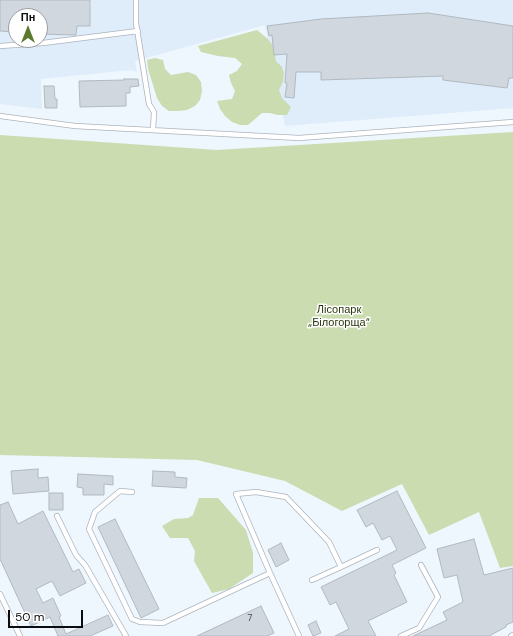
<!DOCTYPE html>
<meta charset="utf-8">
<style>
body{margin:0}
#map{position:relative;width:513px;height:636px;overflow:hidden;background:#eef6fe;font-family:"DM Sans",sans-serif}
canvas{display:block}
.north{position:absolute;left:8px;top:8px;width:40px;height:40px;box-sizing:border-box;background:#fff;border:1px solid #9d9e9f;border-radius:50%;rotate:0deg;font-size:11px;font-weight:700;line-height:16px;text-align:center;color:#0a0c0f}
.north::after{content:'';display:block;margin:auto;width:14px;height:18px;background:#5b792f;clip-path:polygon(50% 0,100% 100%,50% 72%,0 100%)}
.scale{position:absolute;left:8px;top:610px;width:75px;height:18px;box-sizing:border-box;border:2px solid #0a0c0f;border-top:0;padding-left:5px;font-size:12px;line-height:14px;white-space:nowrap;color:#0a0c0f;-webkit-text-stroke:3px #fff;paint-order:stroke}
</style>
<div id="map">
<canvas width="513" height="636"></canvas>
<div class="north">Пн</div>
<div class="scale">50 m</div>
</div>
<script>
const context = document.querySelector('canvas').getContext('2d');
context.lineJoin = 'round';
function fillPath(path, color) { context.fillStyle = color; context.fill(path, 'evenodd'); }
const shape = rows => new Path2D(rows.map(r => 'M' + r).join(''));
function trace(path, color, width, dash) { context.strokeStyle = color; context.lineWidth = width; context.lineCap = dash ? 'butt' : 'round'; context.setLineDash(dash || []); context.stroke(path); }
function label(font, color, halo, rows, align = 'center') {
  context.font = font + ' "DM Sans",sans-serif'; context.lineWidth = 3; context.setLineDash([]); context.textBaseline = 'middle'; context.strokeStyle = halo; context.fillStyle = color; for (const [text, x, y, turn = 0] of rows) {
    context.save(); context.translate(x, y); context.rotate((+turn || 0) * Math.PI / 180); context.textAlign = isNaN(turn) ? turn : align; if (halo) context.strokeText(text, 0, 0); context.fillText(text, 0, 0); context.restore();
  }
}
fillPath(shape([
 [0,0,513,0,513,108,285,126,265,25,135,61,137,72,131,70,41,79,42,109,0,104],
 [16,16,40,16,40,40,16,40]
]), '#dfecfa');
fillPath(shape([
 [257,30,268,39,273,46,276,61,282,67,284,73,283,82,279,90,282,98,291,107,287,115,278,115,270,113,262,113,248,125,240,125,232,122,225,116,220,109,217,101,232,99,235,91,231,83,229,75,237,71,242,64,235,58,218,56,201,52,198,46],
 [155,58,163,60,165,69,171,75,188,72,196,75,201,82,202,91,200,100,195,106,187,110,178,111,169,111,162,106,157,98,148,69,147,60],
 [513,132,513,566,500,568,479,512,429,535,402,484,342,511,285,481,197,460,0,455,0,135,217,150],
 [199,498,218,498,246,530,253,553,253,573,229,589,212,593,194,561,195,551,188,538,170,538,162,526,174,519,188,518,193,515]
]), '#cbdcb1');
const building = shape([
 [0,0,90,0,90,26,77,26,76,35,40,34,40,16,16,16,16,32,0,31,0,0],
 [428,13,513,26,513,78,509,78,507,88,443,80,443,76,321,80,321,72,296,72,294,98,285,97,287,83,285,83,287,54,274,55,272,35,269,36,267,26,321,19,428,13],
 [124,79,138,79,139,86,130,87,130,93,126,93,126,106,80,107,79,81,125,80,124,79],
 [44,86,54,86,55,99,57,99,57,108,45,108,44,86],
 [38,469,38,478,48,477,49,491,13,494,11,471,38,469],
 [153,471,175,472,175,477,187,478,186,488,152,486,153,471],
 [78,474,113,476,113,485,104,484,104,495,83,495,83,488,77,487,78,474],
 [397,491,426,548,392,565,396,573,394,575,407,602,368,621,376,636,335,636,349,629,336,602,330,605,321,587,397,550,390,536,382,540,373,523,366,527,357,510,397,491],
 [49,493,63,493,63,510,49,510,49,493],
 [8,502,18,524,43,511,73,572,79,569,86,583,60,596,52,581,36,589,43,603,53,598,61,616,59,617,66,634,108,615,113,626,90,636,58,636,50,617,31,626,0,559,0,505,8,502],
 [115,519,159,609,141,618,98,527,115,519],
 [474,539,484,575,513,568,513,622,506,625,506,627,489,636,413,636,447,620,443,612,463,602,457,575,444,578,437,549,474,539],
 [281,543,289,560,276,567,268,550,281,543],
 [261,606,274,633,267,636,197,636,261,606],
 [316,621,321,633,313,636,308,625,316,621]
]);
fillPath(building, '#d0d7df');
trace(building, '#b1b9c0', 1);
const service = shape([
 [136,0,136,23,149,104,154,112,153,130],
 [0,46,43,43,138,31],
 [0,116,75,126,299,138,513,122],
 [132,492,120,491,95,512,89,529,132,619,140,622,163,623,270,573],
 [57,516,76,555,85,565,126,636],
 [341,567,377,550],
 [0,594,20,636],
 [299,636,270,573,236,494,256,492,286,497,329,542,341,567,312,580],
 [401,636,419,628,438,597,421,565],
 [511,636,513,635]
]);
trace(service, '#adb4bc', 6);
trace(service, '#fff', 4.5);
label('9px', '#3c3f43', null, [
 ["7",250,619]
]);
label('11px', '#2a370d', '#fff', [
 ["Лісопарк",339,310],
 ["„Білогорща“",339,323]
]);
</script>
